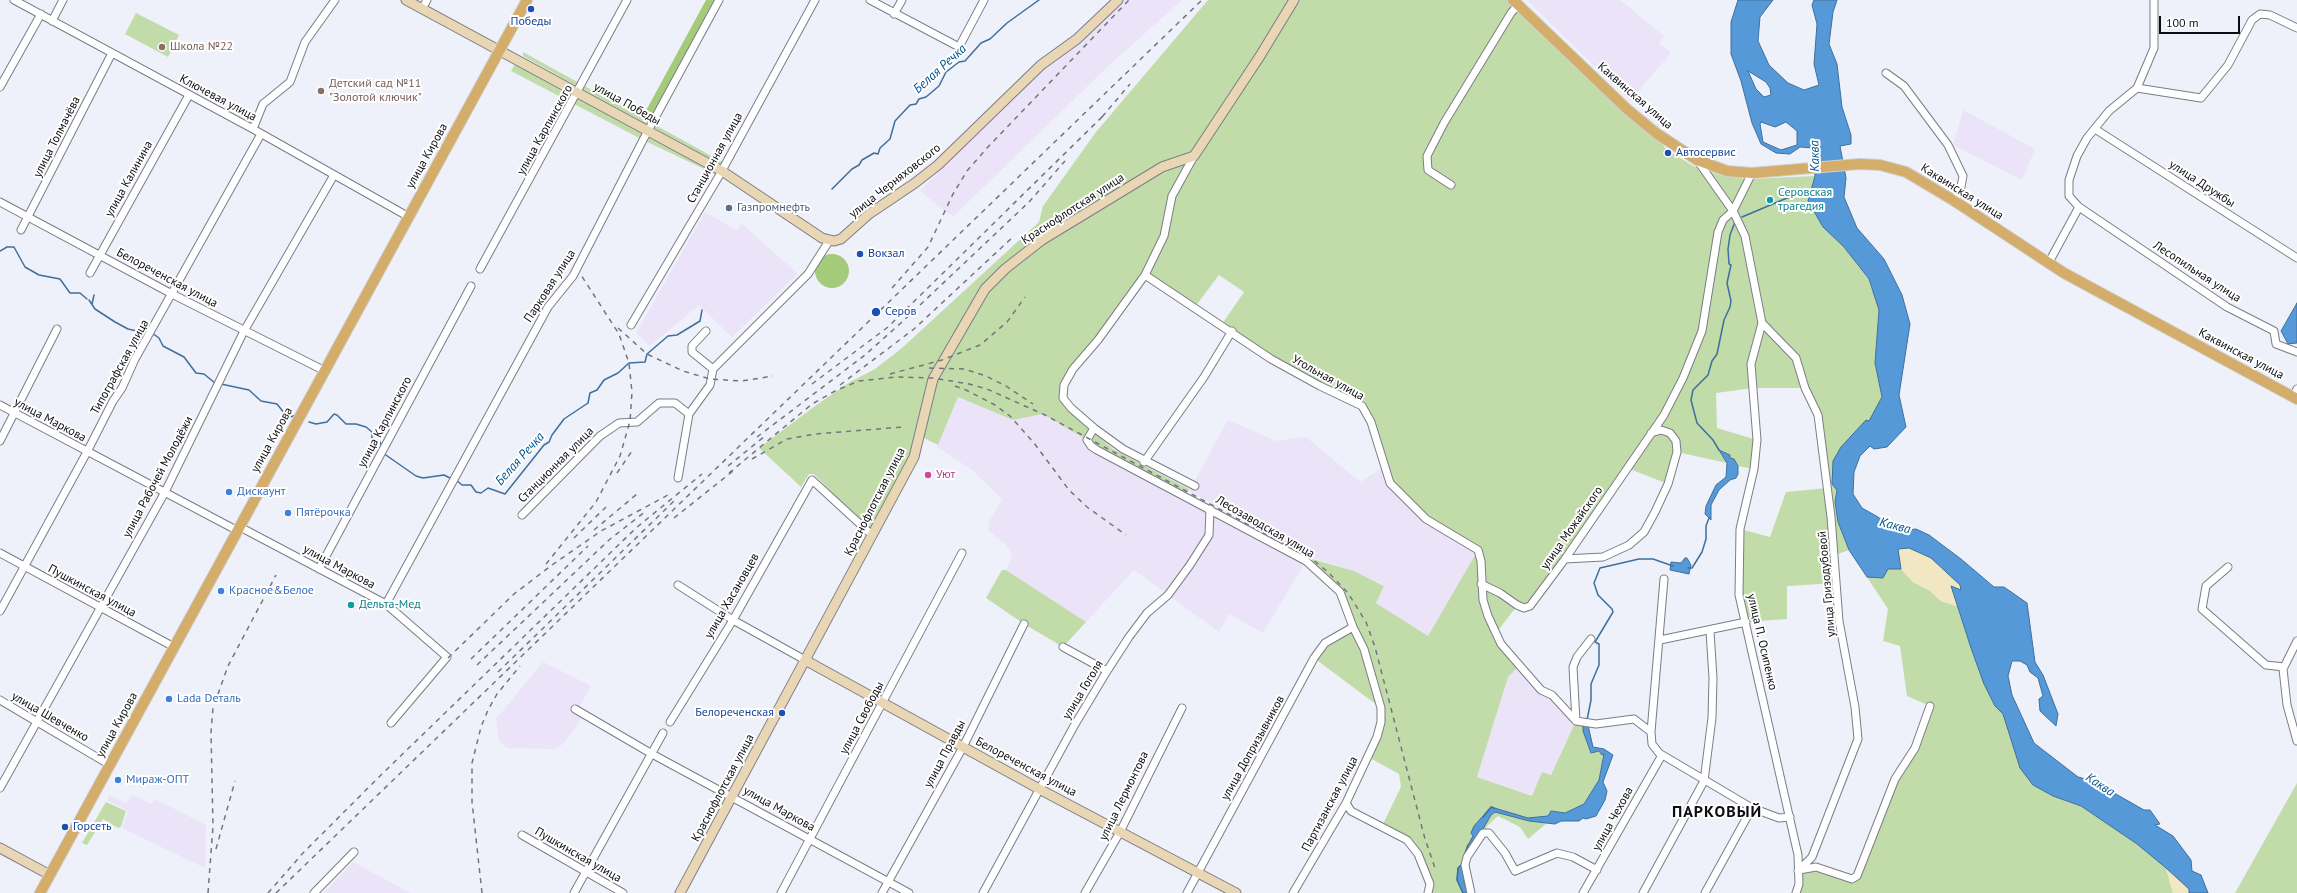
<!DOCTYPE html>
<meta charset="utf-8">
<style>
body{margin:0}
#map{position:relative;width:2297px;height:893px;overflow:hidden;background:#eef1fa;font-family:"PT Sans",sans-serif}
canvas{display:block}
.scale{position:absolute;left:2159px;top:16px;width:81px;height:18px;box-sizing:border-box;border:2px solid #0d0d10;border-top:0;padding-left:5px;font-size:12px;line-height:14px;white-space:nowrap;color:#0d0d10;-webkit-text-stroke:3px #fff;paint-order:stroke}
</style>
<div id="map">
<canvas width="2297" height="893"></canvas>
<div class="scale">100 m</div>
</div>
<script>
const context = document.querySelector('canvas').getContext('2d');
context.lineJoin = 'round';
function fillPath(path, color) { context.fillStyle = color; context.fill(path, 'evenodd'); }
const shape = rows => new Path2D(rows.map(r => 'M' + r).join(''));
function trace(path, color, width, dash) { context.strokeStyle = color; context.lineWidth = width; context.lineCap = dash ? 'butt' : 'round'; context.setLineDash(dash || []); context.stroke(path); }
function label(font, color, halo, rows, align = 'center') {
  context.font = font + ' "PT Sans",sans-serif'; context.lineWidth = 4; context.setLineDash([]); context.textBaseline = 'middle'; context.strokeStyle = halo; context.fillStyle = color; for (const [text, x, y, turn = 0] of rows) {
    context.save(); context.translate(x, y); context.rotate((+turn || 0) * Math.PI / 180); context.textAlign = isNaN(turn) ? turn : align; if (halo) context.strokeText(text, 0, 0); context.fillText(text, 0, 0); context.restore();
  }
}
fillPath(shape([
 [1122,0,1182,0,1105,69,954,216,946,212,920,191,1029,79,1052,58,1094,29],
 [1527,0,1620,0,1664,36,1659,43,1671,53,1630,101],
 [1963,110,2035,149,2022,180,1953,145],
 [705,212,736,230,742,224,798,274,732,337,699,305,650,346,636,333],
 [958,397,1013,420,1043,414,1306,561,1263,633,1229,614,1219,632,1134,570,1086,622,1006,570,1012,554,1005,544,988,530,990,520,1002,499,972,470,937,447],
 [1228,420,1276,441,1306,437,1360,482,1384,467,1478,550,1428,636,1376,603,1384,585,1354,571,1313,558,1189,491],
 [543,662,591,686,579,707,587,711,563,744,554,749,507,748,499,741,496,719],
 [1520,665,1576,721,1551,775,1542,772,1532,796,1477,777,1508,677],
 [109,795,126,803,132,795,152,804,155,799,206,825,205,868,122,828,128,811,107,800],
 [353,862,410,893,324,893]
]), '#ebe3f8');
fillPath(shape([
 [1208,0,1513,0,1656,133,1665,148,1693,166,1723,176,1748,179,1815,176,1808,201,1823,227,1844,247,1869,280,1879,310,1875,363,1882,397,1837,490,1835,502,1838,522,1849,550,1835,555,1837,583,1787,586,1787,619,1746,622,1739,595,1740,529,1770,537,1786,492,1827,488,1818,415,1805,388,1753,388,1716,393,1717,428,1757,440,1754,469,1738,466,1734,459,1730,458,1730,455,1720,450,1727,463,1677,452,1668,484,1627,468,1530,606,1517,606,1496,633,1520,665,1508,677,1477,777,1532,796,1542,772,1551,775,1576,721,1583,724,1591,753,1600,751,1604,754,1599,780,1584,804,1565,813,1551,811,1548,822,1528,839,1520,827,1498,816,1488,825,1467,857,1471,893,1428,893,1430,884,1407,840,1381,828,1401,787,1399,774,1368,757,1381,708,1314,658,1325,643,1352,627,1340,592,1306,561,1312,559,1354,571,1384,586,1376,603,1428,636,1478,550,1426,519,1390,483,1362,406,1320,386,1222,324,1244,292,1219,275,1195,307,1145,275,1098,340,1070,369,1060,398,1086,426,1113,449,1189,489,1186,495,1133,467,1043,414,1013,420,958,397,938,445,918,435,911,454,869,531,814,474,809,474,801,487,759,448,815,406,850,382,875,369,902,348,1039,222,1043,206,1096,132],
 [136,13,179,35,168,57,125,34],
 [523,52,726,164,720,164,577,86,523,56],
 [515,64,720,174,719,176,643,140,511,71],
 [1888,569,1901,569,1913,582,1929,590,1941,601,1957,606,1971,648,1995,706,2003,714,2053,796,2081,806,2137,844,2166,868,2173,893,1796,893,1798,871,1816,867,1852,879,1907,762,1930,706,1907,696,1900,646,1883,641,1888,609,1867,577,1883,578],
 [1002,570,1006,570,1086,622,1063,647,1024,624,986,598],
 [2297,783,2297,893,2235,893],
 [106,802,126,811,121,827,118,828,103,819,87,845,82,843]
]), '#c2dca9');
fillPath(shape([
 [706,0,719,0,652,123,642,118],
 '815 271a17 17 0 1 1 34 0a17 17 0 1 1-34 0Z'
]), '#a4cb7a');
fillPath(shape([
 [1909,548,1931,558,1960,585,1962,591,1951,587,1957,606,1941,601,1929,590,1913,582,1901,569,1898,549],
 [2166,868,2189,889,2189,893,2173,893]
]), '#f1e7c2');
const water = shape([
 [1738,0,1773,0,1760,17,1758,41,1769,65,1788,83,1804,90,1819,85,1814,64,1817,24,1812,5,1814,0,1837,0,1833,12,1829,44,1837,64,1842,107,1851,135,1851,144,1840,146,1846,178,1844,197,1857,228,1884,259,1902,295,1910,324,1899,395,1906,427,1887,447,1874,449,1870,446,1860,456,1854,472,1853,494,1862,508,1878,517,1896,531,1916,529,1929,535,1961,559,1994,587,2004,587,2027,603,2035,662,2043,675,2058,714,2056,726,2040,711,2039,699,2043,696,2038,678,2030,672,2027,665,2020,661,2012,661,2008,676,2012,695,2034,743,2078,777,2093,781,2144,810,2150,810,2160,824,2155,825,2173,836,2191,860,2192,871,2201,875,2208,893,2189,893,2189,889,2166,868,2137,844,2081,806,2053,796,2033,785,2020,768,2003,714,1995,706,1984,684,1971,648,1951,586,1961,590,1960,585,1931,558,1909,548,1898,549,1901,569,1888,569,1883,578,1867,577,1849,550,1838,522,1835,502,1837,490,1832,484,1833,461,1841,447,1866,420,1869,421,1882,397,1875,363,1879,310,1869,279,1844,247,1823,227,1808,201,1815,176,1812,148,1800,147,1790,154,1776,153,1761,144,1752,123,1741,81,1731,54,1731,22,1738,0],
 [1748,71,1766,82,1770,88,1771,95,1764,97,1756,89,1748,71],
 [1761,122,1775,127,1786,122,1797,131,1797,145,1781,150,1763,142,1760,124,1761,122],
 [2297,303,2297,343,2288,344,2281,331,2297,303],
 [1719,450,1730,455,1730,458,1734,459,1738,466,1738,474,1736,478,1730,480,1719,490,1711,505,1711,520,1705,514,1706,506,1716,485,1726,477,1727,463,1719,450],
 [1685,558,1687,558,1691,565,1689,574,1670,570,1671,562,1681,563,1685,558],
 [1583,724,1588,725,1593,747,1604,749,1613,755,1603,782,1607,791,1605,800,1596,816,1586,819,1583,818,1579,821,1561,821,1555,824,1529,821,1495,812,1491,815,1464,862,1464,882,1468,893,1463,893,1457,880,1458,868,1461,865,1468,845,1473,836,1471,833,1474,826,1491,807,1528,818,1548,816,1551,811,1565,813,1584,804,1599,780,1604,754,1602,755,1599,751,1591,753,1583,731,1583,724]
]);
fillPath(water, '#5599d8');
trace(water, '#3f6f9c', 1);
trace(shape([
 [832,189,852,169,859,165,862,160,874,153,878,154,880,148,890,139,895,121,910,105,916,104,919,99,926,97,939,86,946,72,959,62,965,61,981,43,990,39,1007,23,1039,0],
 [1742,217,1787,198,1811,191],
 [0,251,7,247,14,247,25,267,39,275,60,279,70,293,80,293,87,299],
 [89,300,95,309,115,322,128,329,146,333],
 [92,304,94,295],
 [152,333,159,338,163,346,184,357,196,373,204,374,215,383],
 [221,384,249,390,261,401,277,404,285,414],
 [290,417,296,415],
 [309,422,316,424,327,422,334,414,337,415,346,424,356,424,366,427,372,432,372,438,380,442,382,447],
 [1719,450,1713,440,1697,423,1691,400,1693,390,1708,375,1712,361,1717,354,1724,320,1730,307,1731,301,1727,283,1731,265,1729,264,1728,249,1730,235,1735,222],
 [383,453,416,476,423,478,444,475,452,479],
 [456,480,462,485,471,485,476,492,481,493,488,488,505,494,544,445,549,442,552,435,564,419,588,403,590,393,597,390,604,380,618,373,629,363,645,362,647,354,668,336,677,335,700,321,702,310],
 [1688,568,1692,568,1702,552,1706,539,1706,526,1709,518],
 [1587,720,1591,700,1591,684,1599,665,1599,644,1595,642,1613,612,1612,609,1598,595,1594,583,1600,568,1639,559,1653,559,1673,566],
 [1483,817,1491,807,1494,808],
 [1464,856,1468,845],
 [1462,864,1458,868,1457,880,1463,893]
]), '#3f6f9c', 1.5);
const street = shape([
 [14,0,253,129,409,217],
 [870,0,959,47,984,0],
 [2154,0,2154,48,2137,88,2109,111,2087,138,2077,156,2069,180,2069,196,2079,207,2227,307,2274,331,2276,344,2297,352],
 [422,9,427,0],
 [894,14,902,0],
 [52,21,63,0],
 [1886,73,1904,86,1948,145,1963,176,1960,192,1953,200],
 [0,87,41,14],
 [2137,88,2201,98,2228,65,2252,20,2260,14,2270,15,2297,28],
 [253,129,263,104,290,82,305,42,335,0],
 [2095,129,2297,258],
 [1194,156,1172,196,1164,236,1145,275,1098,340,1073,369,1064,385,1063,398,1071,408,1094,428,1123,449,1195,486],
 [1697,160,1733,211,1745,236,1762,323,1751,364,1757,440,1754,469,1740,529,1739,595,1798,855,1799,884,1796,893],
 [1451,185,1428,170,1427,156,1444,123,1511,13,1518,5],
 [0,202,172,294,325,371],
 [21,230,112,53],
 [2048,264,2079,207],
 [480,269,627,0],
 [90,273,189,95],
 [1145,275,1271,359,1320,386,1362,406,1371,422,1390,483,1426,519,1478,550,1481,561,1483,600,1488,616,1501,644,1541,690,1552,695,1576,721,1596,724,1634,719,1651,732],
 [1762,323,1796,358,1805,388,1818,415,1831,517,1839,621,1855,707,1858,739,1812,857,1798,871],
 [631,325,719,176,815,0],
 [713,369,808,274,829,241],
 [2293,397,2297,389],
 [0,405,238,531],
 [1094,428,1087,440,1091,446,1097,450,1306,561,1340,592,1353,627,1364,649,1381,708,1381,722,1377,737,1346,803,1293,893],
 [0,441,57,329],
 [1144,462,1204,377,1232,331],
 [678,478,689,414,710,385,713,369,692,352,692,346,706,331],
 [522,515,600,436,619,423,637,422,659,403,675,403,689,414],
 [240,527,386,604,447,657,391,723],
 [0,553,174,647],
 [1565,559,1603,557,1629,545,1644,532,1655,512,1668,484,1677,452,1676,441,1670,433,1661,430,1651,433],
 [2228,567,2206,586,2202,609,2266,665,2284,667],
 [319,569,471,286],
 [1664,579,1651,732,1652,744,1659,753,1752,808,1779,818,1790,817],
 [1481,584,1500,593,1517,605,1524,608,1530,606,1565,559,1664,415,1683,378,1702,331,1718,232,1723,220,1733,211,1752,173],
 [678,585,733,620,805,660],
 [386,604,548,307,573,276,643,140,719,0],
 [0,611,87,452,113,401,122,388,135,359,261,134],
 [1660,640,1746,622],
 [2297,641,2283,669,2287,705,2297,741],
 [1063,647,1107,671],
 [0,700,110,765],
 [575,709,652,754,909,893],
 [1576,721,1573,667,1577,657,1591,639],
 [670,722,733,620,812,480,872,535],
 [0,788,165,492,244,331,334,175],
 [1346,803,1351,811,1407,840,1418,854,1430,884,1428,893],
 [522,835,623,893],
 [1799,870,1816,867,1852,879,1857,876,1895,779,1915,748,1930,706],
 [314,893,354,852],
 [574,893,663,733],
 [781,893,962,553],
 [882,893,963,747,1024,624],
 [983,893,1074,726,1107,671,1129,637,1147,613,1168,595,1190,565,1209,535,1210,509],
 [1085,893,1120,832,1182,708],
 [1187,893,1314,658,1325,643,1353,627],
 [1471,893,1465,865,1467,857,1483,833,1489,833,1505,853,1515,871,1557,853,1573,857,1597,870],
 [1583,893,1662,755],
 [1643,893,1704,781,1712,718,1713,678,1710,631],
 [1705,893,1752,808]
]);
const secondary = shape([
 [406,0,722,171,822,238,834,241,841,239,869,214,915,183,938,165,1041,65,1077,39,1118,0],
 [805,660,1041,790,1236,893],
 [0,848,50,875],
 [680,893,914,457,933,379,985,289,1005,269,1042,240,1162,167,1194,156,1260,56,1294,0]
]);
const primary = shape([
 [1513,0,1628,110,1656,133,1697,160,1727,171,1752,173,1859,164,1880,165,1906,172,1953,200,2064,273,2297,399],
 [40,893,527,0]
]);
trace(street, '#7b7d86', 9);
trace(secondary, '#7b7d86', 11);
trace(primary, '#cfcfcf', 12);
trace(street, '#fff', 7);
trace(secondary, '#e9d6b4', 9);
trace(primary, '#d3ad69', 10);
trace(shape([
 [1102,117,1130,84],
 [892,288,928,247,953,194,967,171,987,148,1129,0],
 [618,328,647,354,683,371,710,379,742,381,773,376],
 [929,368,964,369,986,376,1006,386,1033,404],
 [890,374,942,360,980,345,1007,322,1025,297],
 [812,384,888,327,1106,113],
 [840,385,914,329,1014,236],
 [955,386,966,390,995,405,1010,416,1034,443,1069,490,1087,507,1126,535],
 [757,437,865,355,902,322,1029,202,1065,161],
 [752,459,787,439,815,434,903,427],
 [728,466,765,436],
 [617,473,632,451],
 [729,473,812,404,837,390,859,381,896,377,933,378,969,384,987,389,1045,415,1312,559,1329,573,1348,593,1366,622,1375,647,1425,839,1435,868],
 [674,518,733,471],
 [594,530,637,494],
 [574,538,606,507],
 [546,564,596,502,620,456,630,421,632,392,629,363,619,334,581,275],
 [448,658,514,594,552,565,601,531,668,495],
 [471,659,588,546],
 [477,665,609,540,646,511],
 [498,672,674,501],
 [216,849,235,781],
 [208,893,213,826,211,732,213,708,228,666,276,575],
 [268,893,303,853,382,774,636,528,702,474],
 [276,893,1202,0],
 [482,893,472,802,472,763,481,727,488,710,497,694,520,666]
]), '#74757b', 1.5, [5, 5]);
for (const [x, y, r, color] of [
 [531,9,4,"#1a4fb4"],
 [162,47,4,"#8d6e63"],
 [321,91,4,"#8d6e63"],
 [1668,153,4,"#1a4fb4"],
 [1770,200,4,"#0f9aa8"],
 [729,208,4,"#5c6f8a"],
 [860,254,4,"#1a4fb4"],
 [876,312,5,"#1a4fb4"],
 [928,475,4,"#d1479c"],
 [229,492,4,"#3f7fe0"],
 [288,513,4,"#3f7fe0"],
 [221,591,4,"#3f7fe0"],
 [351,605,4,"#0f9aa8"],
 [169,699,4,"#3f7fe0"],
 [782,713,4,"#1a4fb4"],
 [118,780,4,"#3f7fe0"],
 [65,827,4,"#1a4fb4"]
]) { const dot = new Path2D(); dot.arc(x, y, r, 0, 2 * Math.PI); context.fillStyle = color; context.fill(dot); trace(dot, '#fff', 1.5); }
label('12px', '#164399', '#fff', [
 ["Победы",531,22,"center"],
 ["Автосервис",1676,153],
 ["Вокзал",868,254],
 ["Серов",885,312],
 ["Белореченская",774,713,"right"],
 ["Горсеть",73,827]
], 'left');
label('12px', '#785e54', '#fff', [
 ["Школа №22",170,47],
 ["Детский сад №11",329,84],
 ["\"Золотой ключик\"",329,98]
], 'left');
label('12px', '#0d0d10', '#fff', [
 ["Каквинская улица",1635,96,41],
 ["Ключевая улица",218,98,28],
 ["улица Победы",627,104,29],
 ["улица Карпинского",545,130,-61],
 ["улица Толмачёва",57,137,-63],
 ["улица Кирова",427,156,-61],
 ["Станционная улица",715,158,-61],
 ["улица Калинина",129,179,-61],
 ["улица Черняховского",895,181,-38],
 ["улица Дружбы",2202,184,33],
 ["Каквинская улица",1962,192,32],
 ["Краснофлотская улица",1073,209,-33],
 ["Лесопильная улица",2197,272,33],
 ["Белореченская улица",167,278,28],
 ["Парковая улица",550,286,-57],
 ["Каквинская улица",2241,354,28],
 ["Типографская улица",120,367,-61],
 ["Угольная улица",1328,378,29],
 ["улица Маркова",50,420,28],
 ["улица Карпинского",385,422,-62],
 ["улица Кирова",272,440,-61],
 ["Станционная улица",556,465,-45],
 ["улица Рабочей Молодёжи",158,477,-62],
 ["Краснофлотская улица",875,502,-63],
 ["Лесозаводская улица",1265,527,30],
 ["улица Можайского",1572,528,-55],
 ["улица Маркова",339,567,28],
 ["улица Гризодубовой",1827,584,-95],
 ["Пушкинская улица",92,591,28],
 ["улица Хасановцев",732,596,-60],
 ["улица П. Осипенко",1762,642,77],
 ["улица Гоголя",1083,690,-59],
 ["улица Шевченко",50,717,30],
 ["улица Свободы",862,718,-62],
 ["улица Кирова",117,725,-61],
 ["улица Допризывников",1253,748,-61],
 ["улица Правды",945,754,-62],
 ["Белореченская улица",1026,767,28],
 ["Краснофлотская улица",723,788,-62],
 ["улица Лермонтова",1124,796,-64],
 ["Партизанская улица",1330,804,-62],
 ["улица Маркова",779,809,29],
 ["улица Чехова",1613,819,-61],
 ["Пушкинская улица",578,855,30]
]);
label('12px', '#0d838f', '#fff', [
 ["Серовская",1778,193],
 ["трагедия",1778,207],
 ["Дельта-Мед",359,605]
], 'left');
label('12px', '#4e5e75', '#fff', [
 ["Газпромнефть",737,208]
], 'left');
label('12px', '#b23c85', '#fff', [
 ["Уют",936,475]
], 'left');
label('12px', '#366cbe', '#fff', [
 ["Дискаунт",237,492],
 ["Пятёрочка",296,513],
 ["Красное&Белое",229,591],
 ["Lada Dеталь",177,699],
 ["Мираж-ОПТ",126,780]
], 'left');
label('italic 13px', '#00548e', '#fff', [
 ["Белая Речка",940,69,-42],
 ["Каква",1815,156,-91],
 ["Белая Речка",520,459,-48],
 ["Каква",1895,526,14],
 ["Каква",2100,785,33]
]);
context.letterSpacing = '1px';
label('bold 16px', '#0d0d10', '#fff', [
 ["ПАРКОВЫЙ",1717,812]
]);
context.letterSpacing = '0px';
</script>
